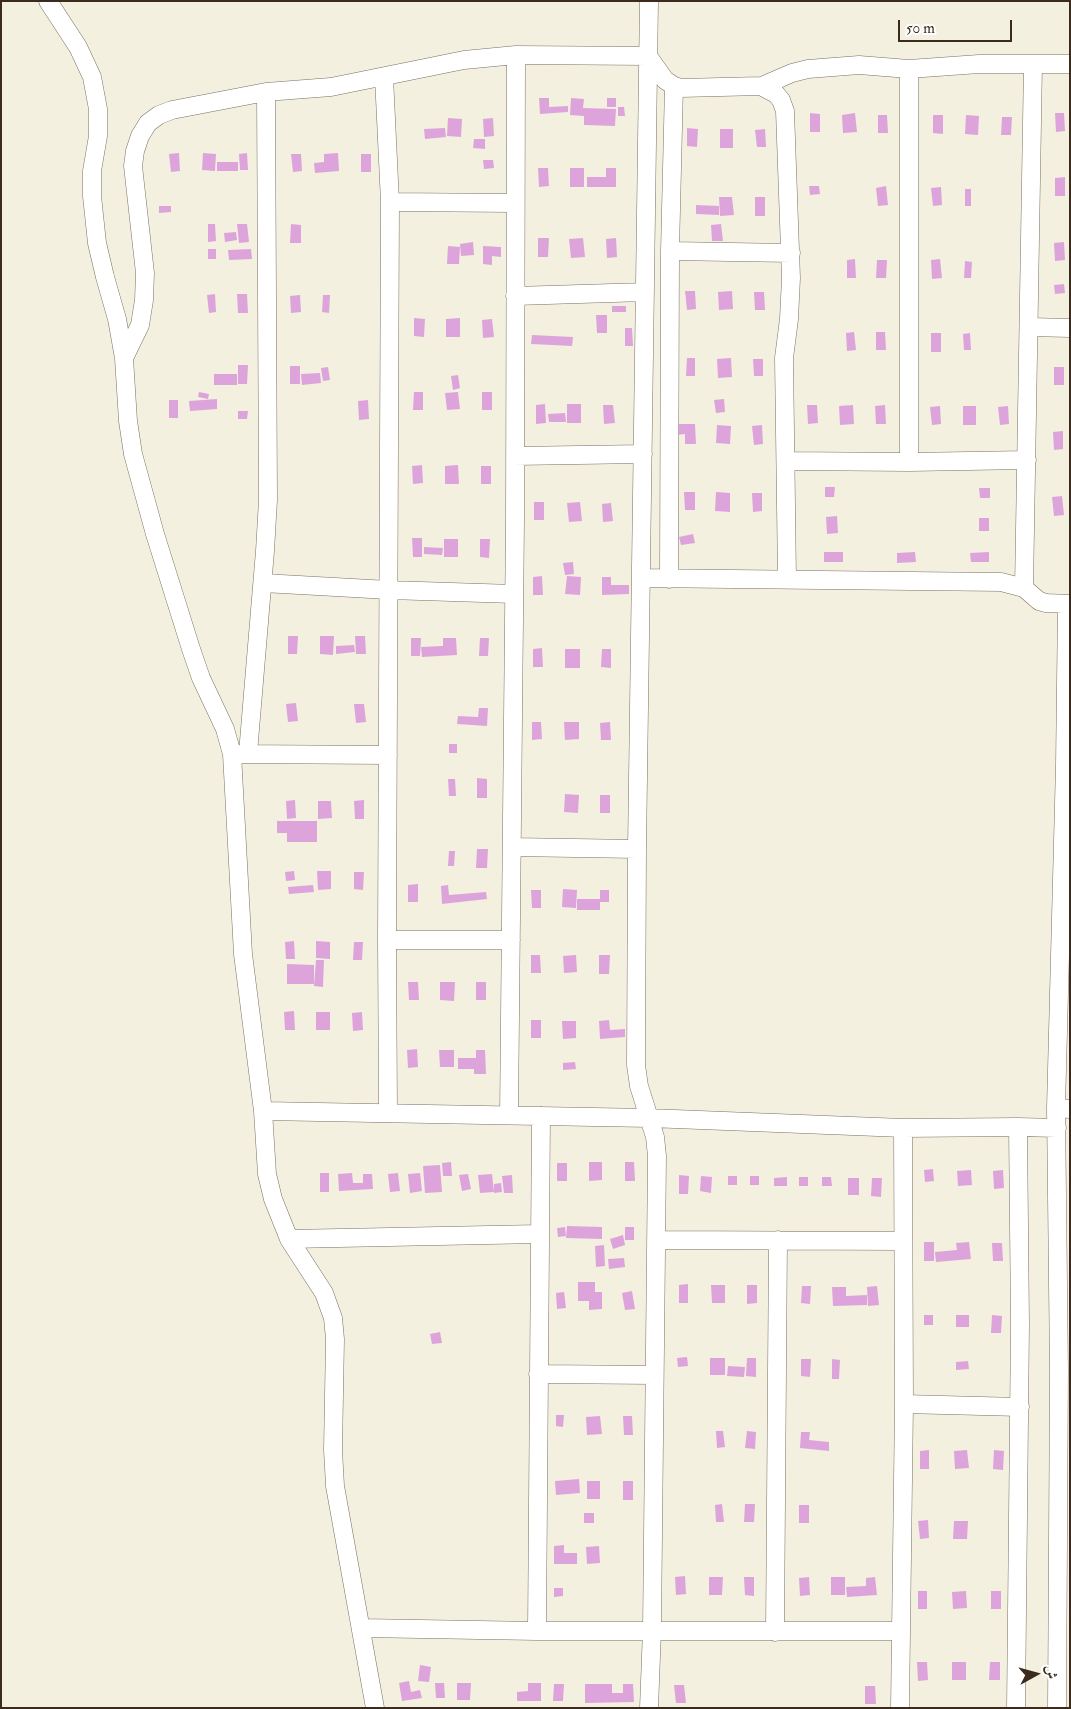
<!DOCTYPE html>
<meta charset="utf-8">
<style>
body{margin:0}
#map{position:relative;width:1071px;height:1709px;overflow:hidden;background:#f3f0df;font-family:"IM FELL Double Pica",Amiri,serif}
canvas{display:block}
.frame{position:absolute;inset:0;border:2px solid #3b2a1e;pointer-events:none}
.north{position:absolute;left:1011px;top:1649px;width:50px;height:50px;-webkit-text-stroke:4px #fff;paint-order:stroke;rotate:83deg;font-size:14px;font-weight:700;line-height:20px;text-align:center;color:#3b2a1e}
.north::after{content:'';display:block;margin:auto;width:18px;height:22px;background:#3b2a1e;clip-path:polygon(50% 0,100% 100%,50% 72%,0 100%)}
.scale{position:absolute;left:898px;top:20px;width:114px;height:22px;box-sizing:border-box;border:2px solid #3b2a1e;border-top:0;padding-left:6px;font-size:15px;line-height:18px;white-space:nowrap;color:#3b2a1e;-webkit-text-stroke:4px #fff;paint-order:stroke}
</style>
<div id="map">
<canvas width="1071" height="1709"></canvas>
<div class="frame"></div>
<div class="north">ش</div>
<div class="scale">50 m</div>
</div>
<script>
const context = document.querySelector('canvas').getContext('2d');
context.lineJoin = 'round';
function fillPath(path, color) { context.fillStyle = color; context.fill(path, 'evenodd'); }
const shape = rows => new Path2D(rows.map(r => 'M' + r).join(''));
function trace(path, color, width, dash) { context.strokeStyle = color; context.lineWidth = width; context.lineCap = dash ? 'butt' : 'round'; context.setLineDash(dash || []); context.stroke(path); }
fillPath(shape([
 [539,98,549,98,549,107,568,106,568,112,540,114],
 [571,98,584,99,583,108,616,109,615,126,584,125,584,116,570,115],
 [607,98,616,98,616,107,607,107],
 [618,107,624,107,625,116,618,116],
 [810,113,820,114,820,132,810,132],
 [855,113,857,132,843,133,842,115],
 [1055,113,1064,113,1065,131,1056,132],
 [878,115,887,115,888,133,878,133],
 [933,115,943,115,943,134,933,133],
 [966,115,979,116,978,135,965,134],
 [1002,117,1012,117,1011,135,1001,135],
 [448,118,462,119,461,137,447,136],
 [493,118,494,136,484,137,483,119],
 [445,128,446,137,425,139,424,129],
 [687,128,698,129,697,147,687,146],
 [720,129,733,129,733,148,720,148],
 [765,129,766,147,757,147,755,130],
 [474,139,485,139,485,149,473,148],
 [179,153,180,171,171,172,169,154],
 [203,153,216,154,215,171,202,170],
 [247,153,248,170,240,170,239,154],
 [338,153,339,171,315,173,314,163,324,162,324,154],
 [291,154,301,154,302,171,293,172],
 [361,154,371,154,371,172,361,172],
 [483,160,493,160,494,168,484,169],
 [217,162,238,162,238,171,217,171],
 [538,168,548,168,549,186,539,187],
 [570,168,584,168,584,187,570,187],
 [606,168,616,168,616,187,587,187,587,177,606,177],
 [1065,177,1065,196,1055,196,1055,178],
 [809,186,819,186,820,194,810,195],
 [886,186,888,205,878,206,876,188],
 [941,187,942,205,933,206,931,188],
 [965,189,971,189,971,206,965,206],
 [719,197,732,197,734,215,720,216],
 [755,197,765,197,765,216,755,216],
 [696,205,719,206,719,215,696,214],
 [159,206,171,206,171,212,159,213],
 [208,224,215,224,216,241,208,242],
 [237,224,247,224,249,242,239,243],
 [291,224,301,225,301,243,290,243],
 [721,224,723,241,712,241,711,225],
 [236,232,237,240,225,242,224,233],
 [538,238,549,238,548,257,538,257],
 [583,238,585,257,571,258,569,239],
 [616,238,617,257,607,258,606,239],
 [473,242,474,255,461,256,460,244],
 [1064,242,1065,260,1055,261,1054,243],
 [448,246,460,247,459,264,447,264],
 [483,246,501,247,501,257,492,256,492,265,483,264],
 [208,249,216,249,216,259,208,259],
 [251,249,252,259,229,260,228,250],
 [855,259,856,278,847,278,847,260],
 [940,259,942,278,932,279,931,260],
 [877,260,887,260,886,278,876,278],
 [965,261,972,262,971,278,964,278],
 [1064,284,1065,293,1055,294,1054,285],
 [685,291,695,291,696,309,687,310],
 [732,291,733,309,719,310,718,292],
 [754,292,764,292,765,310,755,310],
 [215,294,216,312,209,313,207,295],
 [237,294,247,294,248,313,238,313],
 [300,295,301,312,291,313,290,296],
 [323,295,330,295,329,313,322,312],
 [612,306,626,306,626,312,612,312],
 [596,315,607,315,607,333,597,333],
 [414,318,425,319,424,337,414,336],
 [460,318,460,337,446,337,446,319],
 [492,319,494,337,483,338,482,320],
 [625,328,632,328,633,346,625,346],
 [854,332,856,350,847,351,846,333],
 [876,332,885,332,886,350,876,350],
 [931,333,941,333,941,352,931,352],
 [970,333,971,350,964,350,963,334],
 [532,335,573,337,572,346,531,344],
 [687,358,695,358,695,376,686,376],
 [731,358,732,377,718,378,717,359],
 [753,359,763,359,763,376,754,376],
 [238,365,248,365,247,384,238,384],
 [290,366,300,366,300,384,290,384],
 [328,367,330,380,323,381,321,368],
 [1054,367,1064,367,1064,385,1054,385],
 [320,373,321,383,302,385,301,374],
 [214,374,237,374,237,385,214,385],
 [458,375,460,388,453,390,451,376],
 [199,392,209,394,208,399,198,397],
 [414,392,423,392,423,410,413,410],
 [458,392,460,409,447,410,445,393],
 [482,392,492,392,492,410,482,410],
 [217,399,217,409,190,411,189,401],
 [724,399,725,412,716,413,714,400],
 [169,400,178,400,178,418,169,418],
 [368,400,369,419,359,420,358,401],
 [545,404,546,423,536,424,536,405],
 [567,404,581,404,581,423,567,423],
 [603,405,613,405,615,423,604,424],
 [807,405,817,405,818,423,808,424],
 [853,405,854,424,840,425,839,406],
 [885,405,886,424,876,424,875,406],
 [940,406,941,424,932,425,930,407],
 [963,406,976,406,976,425,963,425],
 [1008,406,1009,424,1000,425,998,407],
 [238,411,248,411,247,419,238,419],
 [565,413,566,422,549,422,548,414],
 [677,424,695,424,696,444,685,444,685,434,677,435],
 [717,425,731,426,730,444,716,443],
 [762,425,763,444,754,445,752,426],
 [1063,431,1063,449,1054,450,1053,432],
 [422,465,423,483,413,484,412,466],
 [458,465,459,484,445,484,445,466],
 [481,466,491,466,491,484,481,484],
 [825,487,835,487,834,497,825,497],
 [979,488,990,488,990,498,980,498],
 [684,492,695,492,695,510,685,510],
 [716,492,730,493,730,512,715,511],
 [752,493,762,493,762,511,753,512],
 [1062,496,1064,515,1054,516,1052,497],
 [534,502,544,502,544,520,534,520],
 [580,502,582,521,569,522,567,503],
 [611,503,613,521,603,522,602,504],
 [837,516,838,533,827,534,826,517],
 [979,518,989,518,989,531,979,531],
 [693,534,695,543,681,545,679,537],
 [412,538,422,538,422,557,413,557],
 [444,539,458,539,458,557,444,557],
 [480,539,490,539,489,558,480,557],
 [424,547,443,548,442,555,424,554],
 [824,552,843,552,843,562,824,562],
 [915,552,916,562,897,563,897,553],
 [989,552,989,562,971,562,970,553],
 [573,562,574,574,565,575,563,563],
 [542,576,543,595,533,595,533,577],
 [567,576,581,577,580,595,565,594],
 [602,577,611,577,611,585,629,585,629,594,602,595],
 [288,636,298,636,297,654,288,654],
 [320,636,334,636,333,655,320,654],
 [355,636,365,636,366,654,356,654],
 [411,638,421,638,420,656,411,656],
 [443,638,456,638,457,655,422,657,421,647,443,646],
 [480,638,489,638,488,656,479,656],
 [354,645,355,652,336,654,336,646],
 [542,648,543,667,533,667,533,649],
 [565,649,580,649,580,668,565,668],
 [602,649,611,649,611,668,601,667],
 [296,703,298,721,288,722,286,704],
 [354,704,364,704,366,722,356,723],
 [479,708,488,708,487,726,457,724,458,716,478,717],
 [532,722,541,722,542,739,532,740],
 [564,722,579,722,579,739,565,740],
 [610,722,611,740,601,740,600,723],
 [449,744,457,744,457,753,449,753],
 [477,778,487,779,487,798,477,798],
 [448,779,455,779,456,796,449,796],
 [565,794,579,795,578,813,564,812],
 [600,795,610,795,610,813,600,813],
 [295,800,296,818,287,819,286,801],
 [364,800,364,819,355,819,354,801],
 [318,801,331,801,332,818,318,819],
 [277,821,317,821,317,842,287,842,287,833,277,833],
 [477,849,488,849,487,868,476,868],
 [449,851,455,851,454,866,448,866],
 [294,871,295,880,286,881,285,872],
 [317,871,331,871,331,889,318,890],
 [354,872,364,872,363,890,354,889],
 [418,884,418,902,408,902,408,885],
 [313,885,314,892,289,894,288,887],
 [448,885,449,895,486,892,487,899,442,904,441,886],
 [563,889,577,890,576,908,562,907],
 [531,890,541,890,541,908,532,908],
 [600,890,609,890,609,902,600,902,600,910,577,910,577,899,600,899],
 [294,941,295,959,286,959,285,942],
 [316,941,330,942,330,959,316,958],
 [354,942,363,942,362,960,353,960],
 [531,955,540,955,541,973,531,973],
 [576,955,577,972,564,973,563,956],
 [599,955,610,955,609,974,599,974],
 [316,960,324,960,323,987,314,986],
 [287,964,314,965,314,984,287,984],
 [408,982,418,982,419,1000,409,1000],
 [440,982,455,982,454,1001,440,1000],
 [476,982,486,982,486,1000,476,1000],
 [294,1011,295,1030,285,1030,284,1012],
 [316,1012,330,1012,330,1030,316,1030],
 [362,1012,363,1030,353,1031,352,1013],
 [531,1020,541,1020,541,1038,531,1038],
 [609,1020,610,1030,625,1029,625,1037,600,1039,599,1021],
 [562,1021,576,1021,576,1038,563,1039],
 [417,1049,418,1067,408,1068,407,1050],
 [439,1050,454,1050,454,1067,440,1067],
 [476,1050,485,1050,486,1074,474,1074,474,1069,458,1069,458,1058,476,1058],
 [575,1062,576,1069,563,1070,563,1063],
 [451,1162,452,1176,443,1176,442,1163],
 [589,1162,602,1162,602,1180,589,1181],
 [625,1162,634,1162,635,1181,625,1181],
 [557,1163,567,1163,567,1181,557,1181],
 [440,1165,442,1192,425,1193,423,1166],
 [933,1169,934,1181,925,1182,924,1170],
 [971,1170,972,1185,958,1186,957,1171],
 [1003,1170,1004,1188,994,1189,993,1171],
 [320,1173,329,1173,329,1192,320,1192],
 [352,1173,353,1183,363,1183,363,1174,372,1174,373,1189,339,1191,338,1174],
 [398,1173,400,1191,390,1192,388,1174],
 [420,1173,422,1191,410,1193,408,1174],
 [468,1174,471,1189,462,1191,459,1175],
 [492,1174,494,1192,480,1193,478,1175],
 [512,1175,513,1193,504,1193,502,1176],
 [679,1175,689,1176,688,1194,679,1194],
 [701,1176,712,1177,711,1193,700,1191],
 [728,1176,737,1176,737,1185,728,1185],
 [750,1176,759,1176,759,1185,750,1185],
 [787,1177,787,1186,774,1186,774,1178],
 [799,1177,808,1177,808,1186,799,1186],
 [822,1177,831,1177,832,1186,822,1186],
 [848,1178,859,1178,859,1195,848,1195],
 [872,1178,882,1178,881,1197,871,1196],
 [501,1183,502,1192,494,1193,494,1184],
 [567,1226,602,1227,602,1239,566,1238],
 [565,1227,566,1236,558,1237,557,1228],
 [625,1227,634,1227,634,1240,625,1240],
 [623,1235,625,1245,613,1249,610,1239],
 [924,1242,934,1242,934,1261,924,1261],
 [969,1242,971,1259,936,1262,935,1252,957,1250,956,1243],
 [992,1243,1002,1243,1003,1261,993,1261],
 [604,1245,605,1266,596,1267,595,1246],
 [624,1258,625,1267,609,1269,608,1259],
 [578,1282,595,1282,595,1292,602,1292,602,1309,589,1310,589,1301,578,1301],
 [688,1284,688,1303,679,1303,679,1285],
 [711,1285,725,1285,725,1303,712,1303],
 [747,1285,757,1285,757,1303,747,1304],
 [802,1286,811,1286,810,1304,801,1303],
 [877,1286,879,1305,868,1306,867,1287],
 [832,1287,846,1287,846,1296,867,1295,867,1305,833,1306],
 [632,1291,635,1309,625,1310,622,1293],
 [564,1292,566,1308,557,1309,556,1293],
 [924,1315,933,1315,933,1325,924,1325],
 [956,1315,969,1315,969,1327,956,1327],
 [992,1315,1002,1316,1001,1333,991,1333],
 [440,1332,442,1343,432,1344,430,1334],
 [687,1357,688,1366,678,1367,677,1358],
 [710,1358,725,1358,725,1375,710,1375],
 [747,1358,756,1358,756,1377,746,1376],
 [801,1359,811,1359,810,1377,801,1376],
 [832,1359,840,1360,839,1379,832,1379],
 [968,1361,969,1369,956,1370,956,1362],
 [728,1366,745,1367,744,1377,727,1376],
 [556,1415,564,1415,563,1427,556,1426],
 [600,1416,602,1434,587,1435,586,1417],
 [623,1416,632,1416,633,1435,624,1435],
 [716,1431,723,1431,725,1447,717,1448],
 [747,1431,756,1432,755,1449,745,1448],
 [801,1432,810,1432,809,1440,829,1442,829,1451,800,1448],
 [929,1450,929,1469,920,1469,920,1451],
 [967,1450,969,1468,955,1469,954,1451],
 [994,1450,1004,1451,1003,1470,993,1469],
 [579,1479,580,1493,556,1495,555,1481],
 [587,1481,600,1481,600,1499,587,1499],
 [623,1481,633,1481,633,1500,623,1500],
 [722,1504,724,1522,716,1522,715,1505],
 [745,1504,755,1504,754,1522,744,1522],
 [799,1505,809,1505,809,1523,799,1523],
 [584,1513,594,1513,594,1523,584,1523],
 [928,1520,929,1538,920,1539,918,1521],
 [954,1521,968,1521,967,1539,953,1539],
 [564,1545,564,1553,577,1553,577,1564,554,1564,554,1546],
 [599,1546,600,1563,587,1564,586,1547],
 [685,1576,686,1594,676,1595,675,1577],
 [709,1577,723,1577,722,1595,709,1595],
 [744,1577,754,1577,754,1596,745,1595],
 [809,1577,810,1595,800,1596,799,1578],
 [831,1577,845,1577,845,1595,831,1595],
 [875,1577,877,1595,847,1597,846,1587,866,1586,866,1578],
 [554,1588,563,1588,563,1596,554,1597],
 [918,1591,927,1591,927,1609,918,1609],
 [966,1591,967,1608,953,1609,952,1592],
 [991,1591,1001,1591,1001,1609,991,1609],
 [917,1662,927,1662,928,1680,918,1681],
 [952,1662,966,1662,966,1680,952,1680],
 [990,1662,1000,1662,1000,1680,989,1680],
 [420,1665,431,1667,429,1682,418,1681],
 [409,1681,411,1692,420,1690,422,1698,402,1701,399,1683],
 [435,1683,444,1683,445,1698,436,1698],
 [457,1683,471,1683,470,1700,457,1700],
 [528,1683,541,1683,541,1701,517,1701,517,1692,528,1691],
 [554,1684,564,1684,563,1701,553,1701],
 [585,1684,612,1684,612,1693,623,1693,623,1684,633,1684,634,1702,585,1703],
 [674,1685,684,1685,686,1703,676,1703],
 [865,1686,875,1686,876,1704,865,1704]
]), '#dda4dc');
const minor = shape([
 [48,1,78,47,92,77,98,109,98,136,92,171,92,196,97,243,105,277,117,319,124,358,128,421,133,454,155,534,191,649,201,678,225,729,232,754,243,954,263,1111,267,1174,273,1199,289,1239,324,1293,333,1318,335,1339,333,1450,335,1486,375,1708],
 [384,77,390,202,387,940,388,1113],
 [762,86,792,73,808,69,859,65,909,69,979,64,1070,64],
 [390,202,515,203],
 [670,251,791,253],
 [515,296,645,292],
 [1029,327,1070,328],
 [124,358,140,325,144,300,145,273,133,166,135,151,140,136,148,123,159,115,172,110,266,92,331,87,464,60,516,55,648,56,665,80,674,86,681,88,761,86,776,94,781,100,785,111,791,278,789,319,784,358,787,579],
 [515,456,643,454],
 [786,461,909,462,1027,460],
 [909,462,909,69],
 [642,578,1001,582,1024,588,1039,601,1046,603,1070,604],
 [669,579,670,251,674,86],
 [263,583,389,590,514,594],
 [1024,588,1033,64],
 [1067,604,1065,765,1056,1108,1070,1109],
 [248,753,265,551,268,500,266,92],
 [236,754,388,755],
 [512,847,637,849],
 [387,940,511,940],
 [1056,1108,1059,1371,1057,1708],
 [263,1111,649,1118,903,1128,1018,1127,1020,1324,1016,1708],
 [509,1115,515,520,516,55],
 [1018,1127,1057,1128],
 [289,1239,539,1234],
 [656,1240,903,1241],
 [538,1374,654,1375],
 [904,1404,1020,1407],
 [362,1628,537,1631,901,1631],
 [537,1631,541,1116],
 [775,1632,778,1240],
 [649,1708,652,1630,657,1156,655,1137,639,1086,636,1065,637,849,649,1],
 [900,1708,904,1404,903,1128]
]);
trace(minor, '#7b6f62', 19);
trace(minor, '#fff', 18);
</script>
